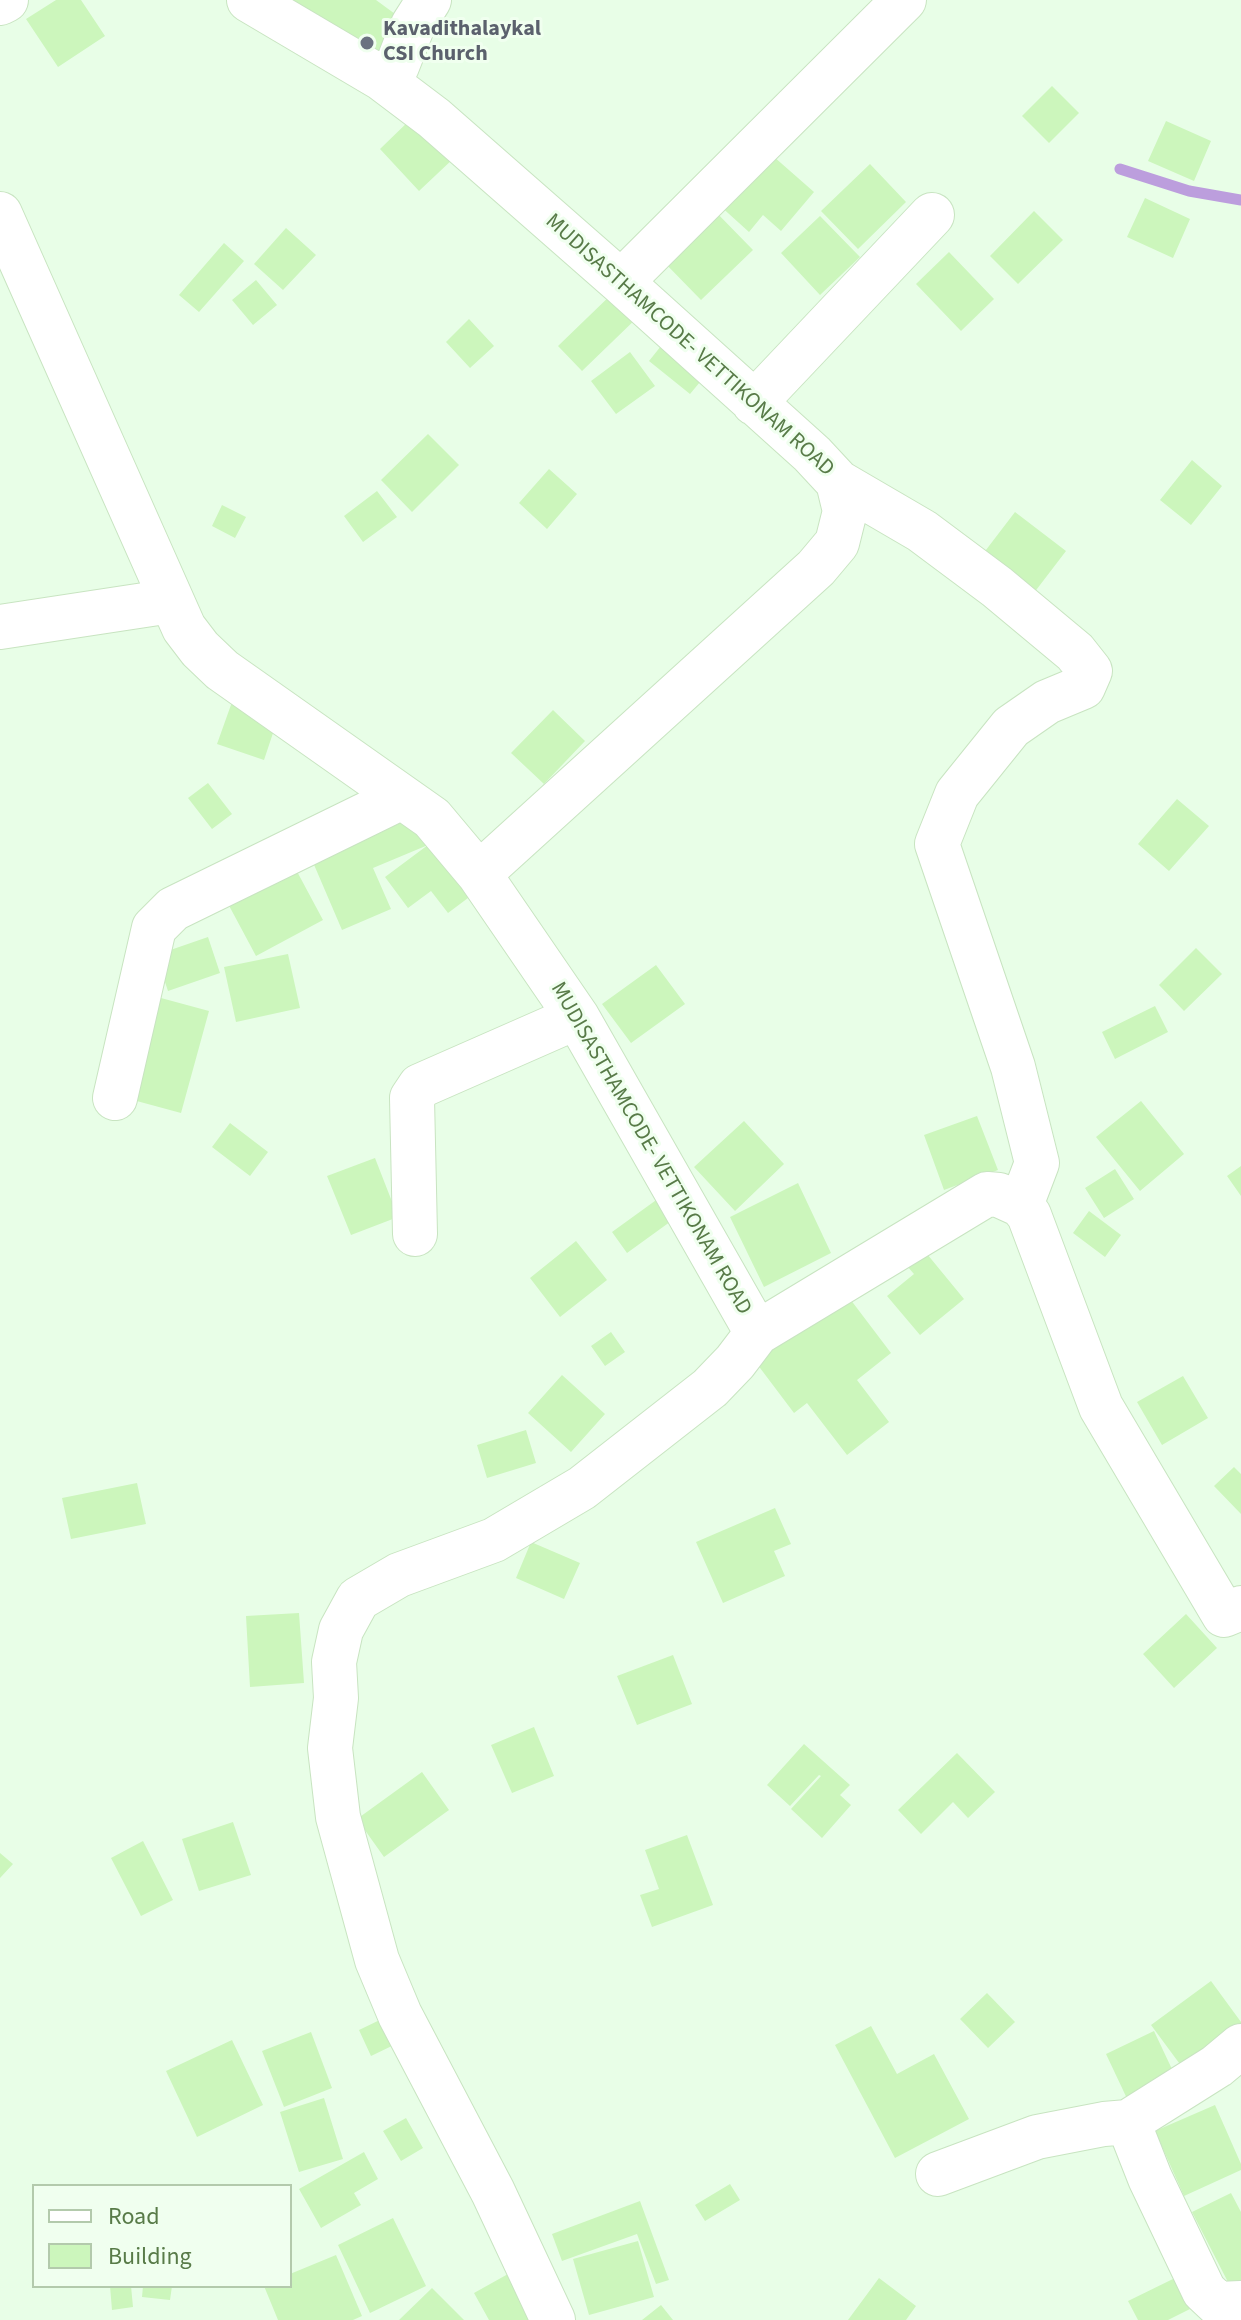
<!DOCTYPE html>
<style>
body{margin:0}
#map{position:relative;width:1241px;height:2320px;overflow:hidden;background:#e8fee7;font-family:"Source Sans 3",sans-serif}
canvas{display:block}
.legend{position:absolute;left:32px;top:2184px;width:260px;height:104px;box-sizing:border-box;background:#f0ffef;border:2px solid #b3caac;margin:0;padding:10px 14px;list-style:none;font-size:24px;color:#587b48}
.legend li{display:flex;align-items:center;gap:16px;height:40px}
.legend b{width:40px;border:2px solid #b3caac}
</style>
<div id="map">
<canvas width="1241" height="2320"></canvas>
<ul class="legend">
<li><b style="height:10px;background:#fff"></b>Road</li>
<li><b style="height:22px;background:#ccf6bc"></b>Building</li>
</ul>
</div>
<script>
const context = document.querySelector('canvas').getContext('2d');
context.lineJoin = 'round';
const shape = rows => new Path2D(rows.map(r => 'M' + r).join(''));
function trace(path, color, width, dash) { context.strokeStyle = color; context.lineWidth = width; context.lineCap = dash ? 'butt' : 'round'; context.setLineDash(dash || []); context.stroke(path); }
function fillPath(path, color) { context.fillStyle = color; context.fill(path, 'evenodd'); }
function label(font, color, halo, rows, align = 'center') {
  context.font = font + ' "Source Sans 3",sans-serif'; context.lineWidth = 6; context.setLineDash([]); context.textBaseline = 'middle'; context.strokeStyle = halo; context.fillStyle = color; for (const [text, x, y, turn = 0] of rows) {
    context.save(); context.translate(x, y); context.rotate((+turn || 0) * Math.PI / 180); context.textAlign = isNaN(turn) ? turn : align; if (halo) context.strokeText(text, 0, 0); context.fillText(text, 0, 0); context.restore();
  }
}
trace(shape([
 [1120,169,1189,191,1241,200]
]), '#bc9edd', 11);
fillPath(shape([
 [56,0,81,0,105,36,58,67,26,19],
 [280,0,376,0,406,22,377,64],
 [1052,86,1079,113,1049,143,1022,116],
 [414,116,454,158,419,191,380,149],
 [1166,121,1211,141,1194,181,1148,161],
 [765,149,814,192,781,231,763,215,749,232,718,204],
 [870,164,906,202,858,249,821,211],
 [1145,198,1190,219,1173,258,1127,237],
 [712,208,753,250,701,300,660,258],
 [1034,211,1063,240,1018,284,990,256],
 [820,216,860,257,820,295,781,253],
 [286,228,316,255,283,290,254,264],
 [224,243,244,261,199,312,179,295],
 [949,252,994,299,961,331,916,284],
 [256,280,277,305,253,325,232,300],
 [617,289,641,314,582,371,558,346],
 [469,319,494,346,470,368,446,342],
 [669,336,710,370,690,394,649,361],
 [630,352,655,386,616,414,591,381],
 [428,434,459,465,412,512,381,480],
 [1192,460,1222,486,1191,525,1160,500],
 [549,469,577,494,547,529,519,503],
 [377,491,397,517,363,542,344,516],
 [222,505,246,517,235,538,212,526],
 [1015,512,1066,551,1027,602,976,563],
 [232,702,278,718,264,760,217,744],
 [553,710,585,741,544,784,511,753],
 [208,783,232,814,212,829,188,798],
 [1177,799,1209,826,1169,871,1138,844],
 [415,817,428,845,373,868,391,909,342,930,312,860],
 [436,839,476,892,448,913,431,891,408,908,385,877],
 [293,864,323,920,256,956,226,900],
 [208,937,220,973,168,991,156,955],
 [1196,948,1222,974,1184,1011,1159,985],
 [288,954,300,1008,236,1022,224,967],
 [656,965,685,1004,631,1043,602,1004],
 [161,998,209,1011,181,1113,133,1100],
 [1155,1006,1168,1032,1115,1059,1102,1032],
 [1141,1101,1184,1154,1140,1191,1096,1137],
 [977,1116,998,1170,944,1190,924,1135],
 [744,1121,784,1164,735,1211,694,1167],
 [230,1123,268,1152,250,1176,212,1147],
 [375,1158,398,1217,351,1235,327,1176],
 [1241,1166,1241,1196,1227,1176],
 [1115,1169,1134,1199,1104,1218,1085,1188],
 [798,1183,831,1253,764,1287,730,1217],
 [659,1198,674,1219,627,1253,612,1232],
 [1089,1211,1121,1235,1105,1257,1073,1233],
 [576,1241,607,1280,560,1317,530,1278],
 [918,1243,964,1299,920,1335,887,1296,914,1274,900,1258],
 [841,1287,891,1353,857,1380,889,1422,847,1455,807,1403,794,1413,751,1356],
 [611,1332,625,1352,605,1366,591,1346],
 [562,1375,605,1414,571,1452,528,1413],
 [1183,1376,1208,1418,1162,1445,1137,1402],
 [526,1430,536,1463,487,1478,477,1445],
 [1234,1467,1241,1474,1241,1514,1214,1486],
 [137,1483,146,1524,71,1539,62,1498],
 [775,1508,791,1544,774,1551,785,1576,723,1603,696,1542],
 [531,1542,580,1563,564,1599,516,1578],
 [299,1613,304,1683,250,1687,246,1616],
 [1186,1614,1217,1648,1174,1688,1143,1654],
 [673,1655,692,1704,637,1725,617,1676],
 [534,1727,554,1776,512,1793,491,1745],
 [804,1744,850,1785,840,1795,851,1805,822,1838,791,1809,821,1776,819,1775,790,1806,767,1785],
 [957,1753,995,1792,968,1818,953,1802,921,1834,898,1810],
 [422,1772,449,1810,384,1857,357,1819],
 [233,1822,251,1875,199,1891,182,1839],
 [687,1835,713,1905,652,1927,640,1895,659,1889,645,1850],
 [143,1841,173,1900,141,1916,111,1858],
 [0,1853,13,1864,0,1878],
 [1211,1981,1241,2022,1241,2030,1185,2071,1151,2025],
 [987,1993,1015,2022,988,2048,960,2019],
 [386,2017,398,2043,371,2056,359,2030],
 [871,2026,897,2074,934,2054,969,2119,895,2158,835,2045],
 [1154,2031,1179,2084,1131,2107,1106,2054],
 [311,2032,332,2088,284,2107,262,2051],
 [232,2040,263,2105,197,2137,166,2071],
 [324,2098,343,2159,299,2172,280,2112],
 [1215,2105,1241,2164,1241,2170,1184,2196,1155,2131],
 [406,2118,423,2148,401,2161,383,2131],
 [364,2152,378,2179,354,2193,361,2205,321,2228,299,2189],
 [730,2184,740,2200,705,2221,695,2205],
 [1231,2193,1241,2212,1241,2281,1230,2286,1192,2212],
 [640,2201,669,2280,656,2284,637,2234,562,2261,552,2234],
 [393,2218,426,2286,370,2313,338,2245],
 [638,2241,654,2297,589,2315,573,2259],
 [336,2255,362,2316,353,2320,278,2320,264,2286,290,2286,290,2274],
 [508,2274,535,2320,489,2320,474,2293],
 [879,2278,916,2306,906,2320,848,2320],
 [1175,2278,1190,2309,1168,2320,1138,2320,1128,2301],
 [110,2286,131,2286,133,2307,112,2310],
 [143,2286,172,2286,170,2300,142,2297],
 [432,2288,464,2320,399,2320],
 [661,2305,673,2320,642,2320]
]), '#ccf6bc');
const minor = shape([
 [249,0,381,78,434,118,621,282,812,454,838,482,845,511,837,543,816,568,479,874,577,1017,757,1333,987,1194,999,1195,1021,1205,1029,1215,1101,1407,1224,1615,1241,1608],
 [0,3,6,0],
 [381,78,397,66,413,25,429,0],
 [0,214,184,628,200,649,222,670,432,818,479,874],
 [621,282,904,0],
 [754,403,932,215],
 [838,482,922,531,997,587,1075,652,1090,671,1083,687,1047,702,1011,727,957,794,937,844,1013,1067,1037,1163,1021,1205],
 [0,627,171,601],
 [115,1098,154,928,173,909,402,797],
 [415,1234,412,1098,420,1086,577,1017],
 [1241,2046,1217,2066,1128,2122,1150,2178,1204,2291,1218,2304,1241,2303],
 [938,2174,1037,2137,1104,2124,1128,2122],
 [553,2320,493,2192,400,2015,377,1960,338,1817,330,1748,336,1698,334,1662,341,1630,358,1599,399,1575,494,1540,582,1488,710,1388,735,1362,757,1333]
]);
trace(minor, '#c8e4c1', 46);
trace(minor, '#fff', 44);
for (const [x, y, r, color] of [
 [367,43,8,"#6b7280"]
]) { const dot = new Path2D(); dot.arc(x, y, r, 0, 2 * Math.PI); context.fillStyle = color; context.fill(dot); trace(dot, '#f0ffef', 3); }
label('bold 22px', '#5b616d', '#f0ffef', [
 ["Kavadithalaykal",383,30],
 ["CSI Church",383,55]
], 'left');
label('22px', '#587b48', '#f0ffef', [
 ["MUDISASTHAMCODE- VETTIKONAM ROAD",689,346,42],
 ["MUDISASTHAMCODE- VETTIKONAM ROAD",650,1149,60]
]);
</script>
